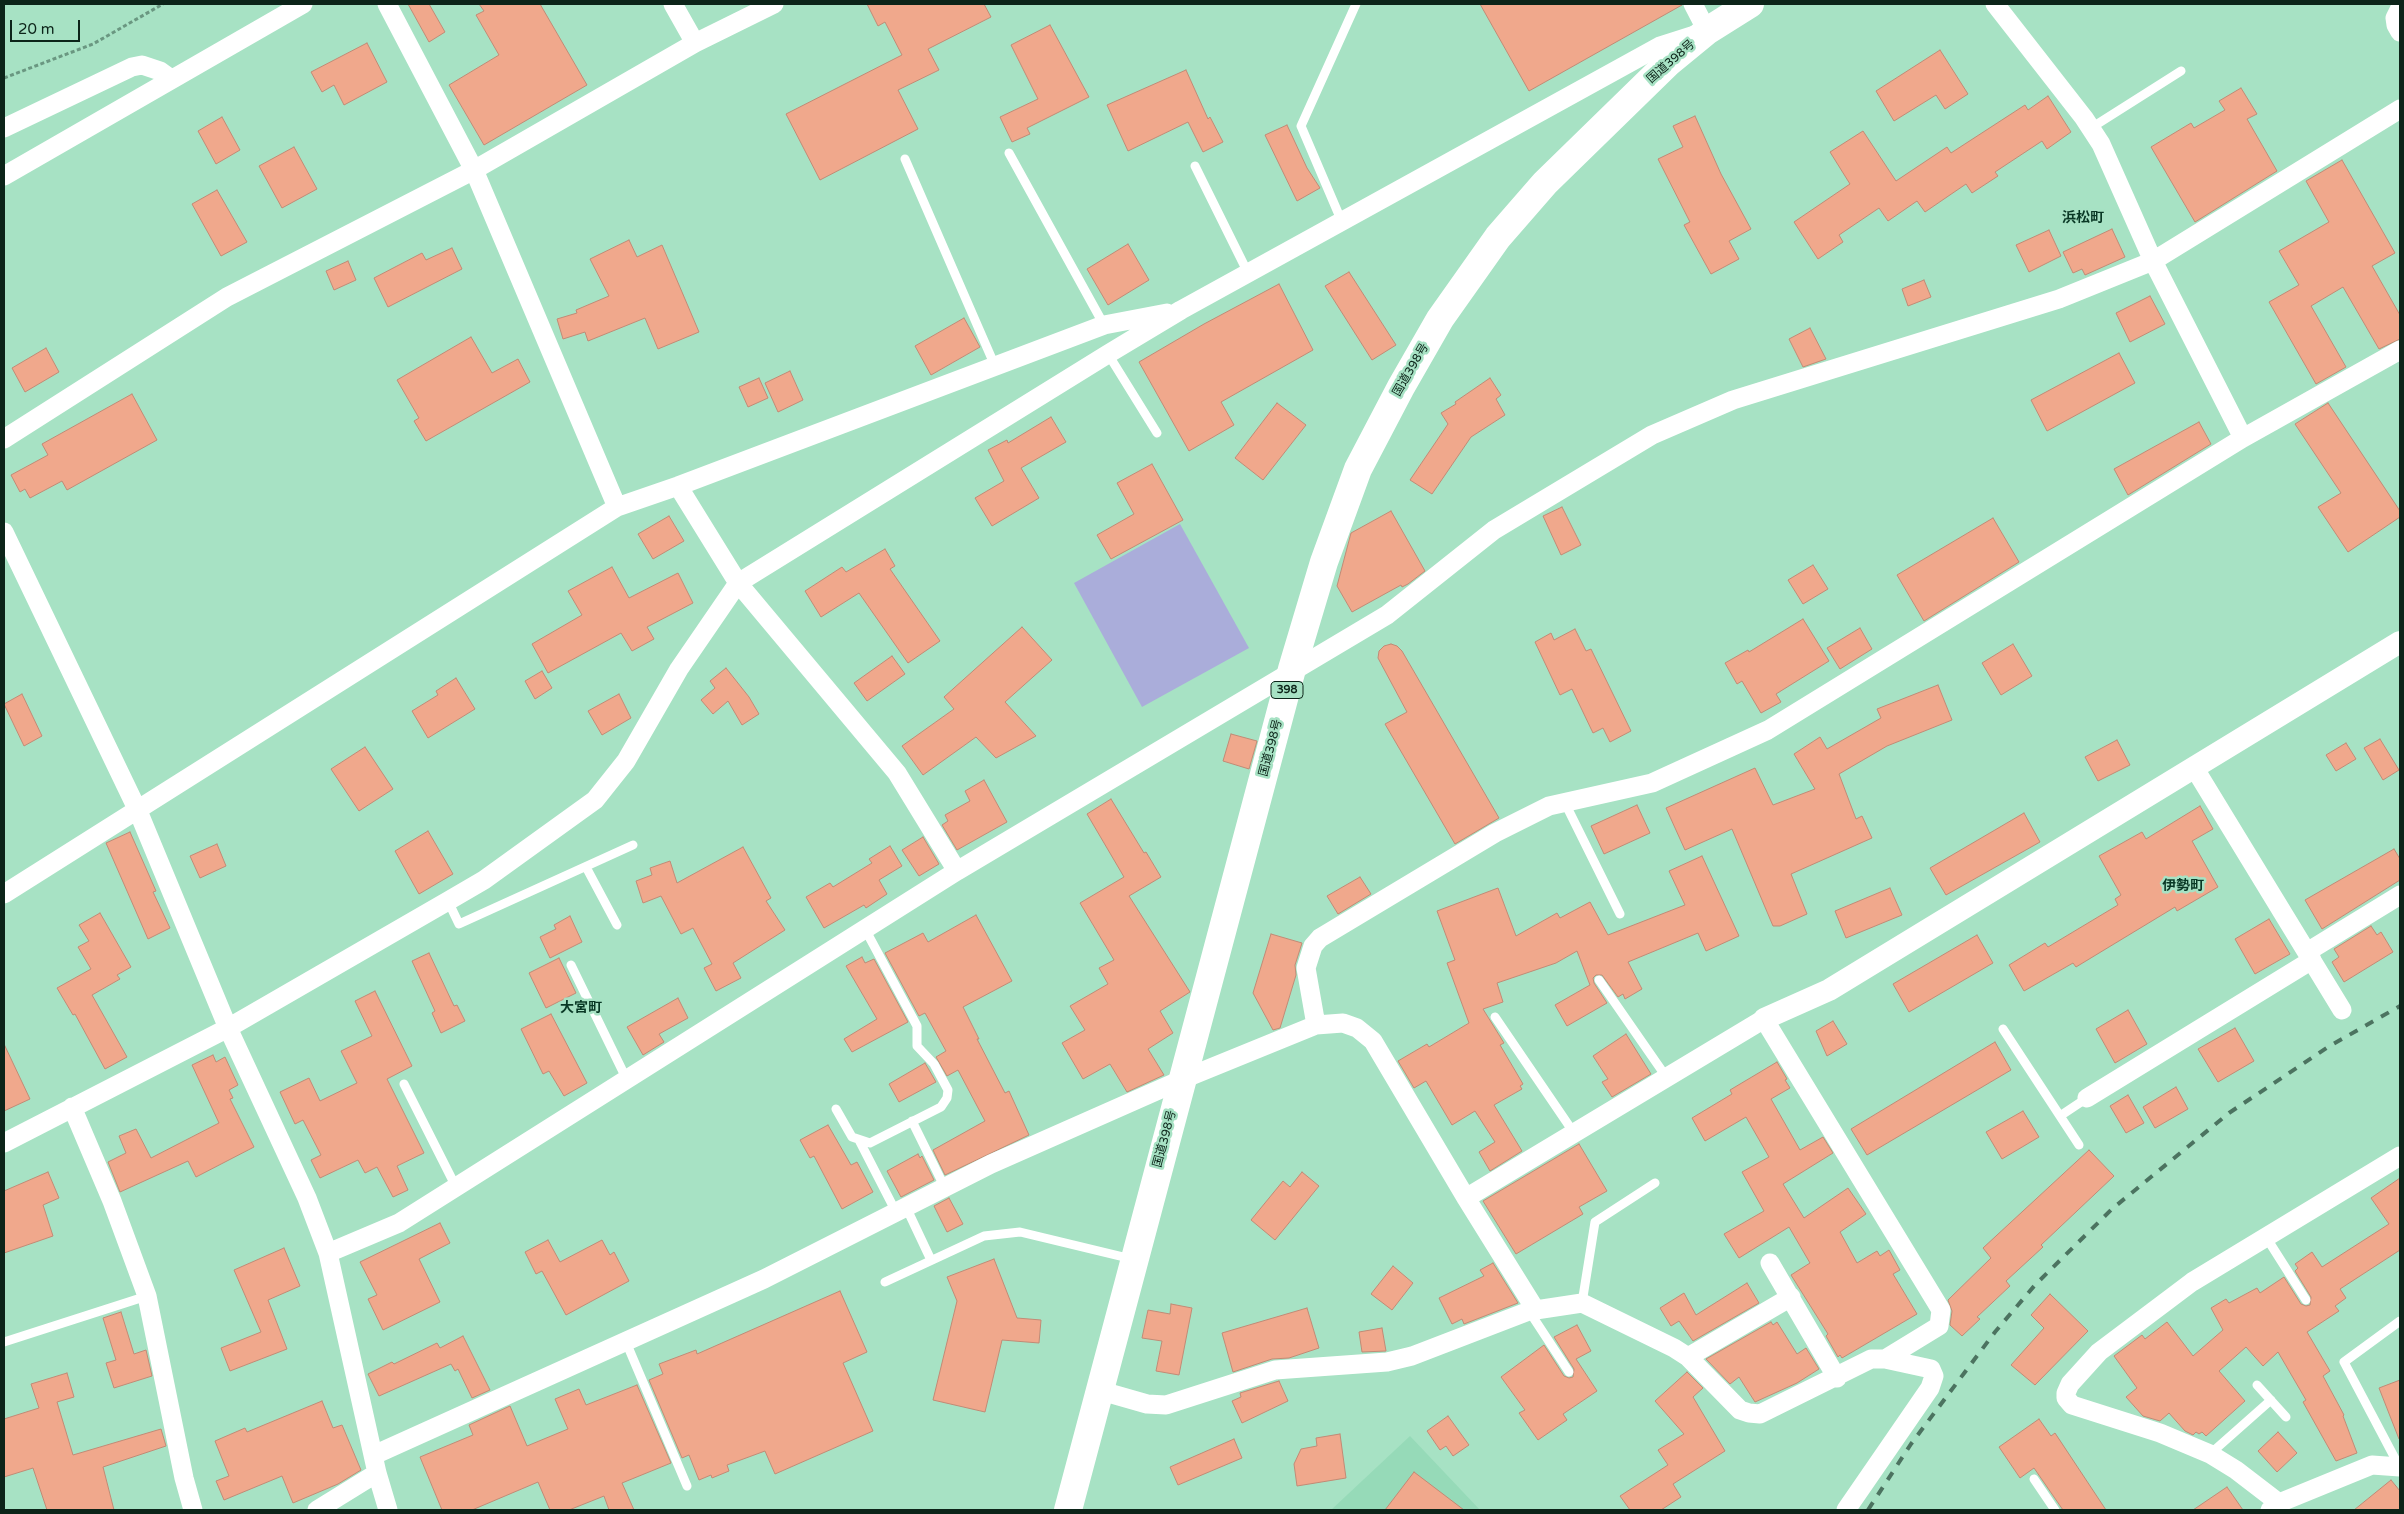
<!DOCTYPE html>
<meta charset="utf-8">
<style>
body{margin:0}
#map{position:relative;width:2404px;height:1514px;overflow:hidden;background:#a7e2c4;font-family:"Varela Round",sans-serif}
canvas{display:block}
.frame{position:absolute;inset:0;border:5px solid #0c2419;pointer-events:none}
.scale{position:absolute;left:10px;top:20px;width:70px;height:22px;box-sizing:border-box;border:2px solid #0c2419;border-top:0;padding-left:6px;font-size:15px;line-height:18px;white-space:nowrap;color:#0c2419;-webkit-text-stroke:4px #a7e2c4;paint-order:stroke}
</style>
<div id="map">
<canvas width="2404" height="1514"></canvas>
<div class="frame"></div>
<div class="scale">20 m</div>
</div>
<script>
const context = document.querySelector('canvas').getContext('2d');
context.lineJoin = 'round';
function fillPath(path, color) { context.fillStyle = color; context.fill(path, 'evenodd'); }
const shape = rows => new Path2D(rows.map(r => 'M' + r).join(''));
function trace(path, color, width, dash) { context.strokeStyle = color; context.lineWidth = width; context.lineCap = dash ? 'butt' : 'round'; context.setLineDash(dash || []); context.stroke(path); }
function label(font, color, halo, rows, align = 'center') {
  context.font = font + ' "Varela Round","Noto Sans JP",sans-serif'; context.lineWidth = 5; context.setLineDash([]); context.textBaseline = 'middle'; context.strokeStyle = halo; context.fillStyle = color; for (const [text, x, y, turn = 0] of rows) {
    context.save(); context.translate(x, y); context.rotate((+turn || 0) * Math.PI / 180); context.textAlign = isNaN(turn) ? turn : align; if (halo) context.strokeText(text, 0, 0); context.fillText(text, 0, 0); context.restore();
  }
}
fillPath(shape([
 [1410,1436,1480,1510,1331,1510]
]), '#96dab8');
fillPath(shape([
 [1180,524,1249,648,1142,707,1074,583]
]), '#aaadda');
const building = shape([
 [408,4,429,4,445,32,429,42,408,4],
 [479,4,540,4,587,85,484,145,449,85,499,55,476,15,484,11,479,4],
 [867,4,984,4,991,17,928,49,939,70,898,90,918,129,820,180,786,114,902,55,885,22,878,26,867,4],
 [1480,4,1682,4,1682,5,1529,91,1480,4],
 [1050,25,1089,97,1027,128,1030,134,1012,142,1000,117,1038,99,1011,45,1050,25],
 [367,43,387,82,344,105,334,85,322,92,311,72,367,43],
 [1940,50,1968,94,1945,109,1936,95,1894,121,1876,91,1940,50],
 [1186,70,1208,119,1210,117,1223,142,1203,152,1188,122,1128,151,1107,105,1186,70],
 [2241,88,2257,114,2247,119,2277,171,2195,222,2151,147,2191,123,2194,128,2225,110,2219,101,2241,88],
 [2048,96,2071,132,2047,149,2042,141,1995,172,1998,176,1972,193,1966,184,1925,212,1917,201,1888,221,1879,208,1839,235,1843,242,1818,259,1794,222,1850,184,1830,152,1863,131,1896,181,1947,147,1951,153,2025,105,2028,110,2048,96],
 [1695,116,1721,174,1751,229,1729,241,1739,259,1711,274,1684,225,1690,222,1658,159,1683,147,1673,126,1695,116],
 [222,117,240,150,216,164,198,131,222,117],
 [1287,125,1307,168,1320,188,1297,201,1265,135,1287,125],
 [294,147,317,189,282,208,259,166,294,147],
 [2342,160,2395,253,2372,266,2400,315,2400,339,2379,349,2343,287,2311,306,2346,367,2316,384,2269,302,2299,285,2279,251,2329,222,2306,181,2342,160],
 [217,190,247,242,221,256,192,204,217,190],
 [2112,229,2125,257,2085,275,2082,269,2073,273,2063,252,2112,229],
 [2049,230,2061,256,2029,272,2016,245,2049,230],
 [629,240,637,257,662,245,699,332,658,349,645,318,588,341,585,332,563,339,557,319,577,313,576,310,609,296,590,259,629,240],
 [1128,244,1149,280,1108,305,1087,269,1128,244],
 [452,248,462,269,388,307,374,278,422,253,426,260,452,248],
 [348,261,356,280,334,290,326,271,348,261],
 [1349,272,1396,345,1372,360,1325,286,1349,272],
 [1924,280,1931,297,1908,306,1902,289,1924,280],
 [1279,284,1313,350,1221,402,1234,425,1189,451,1139,362,1204,324,1279,284],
 [2150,296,2165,324,2130,342,2116,313,2150,296],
 [964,318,980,347,931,375,915,346,964,318],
 [1810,328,1826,359,1803,367,1789,339,1810,328],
 [471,337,492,373,518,359,530,382,426,441,414,421,419,418,397,380,471,337],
 [46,348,59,372,25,392,12,368,46,348],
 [2119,353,2135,383,2047,431,2031,400,2119,353],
 [790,371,803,400,778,412,765,383,790,371],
 [759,378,768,398,748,407,739,387,759,378],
 [1490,378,1501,395,1496,399,1505,415,1471,437,1432,494,1410,480,1448,424,1441,413,1456,404,1455,402,1490,378],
 [132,394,157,440,67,490,62,481,30,498,25,489,20,492,11,475,48,455,42,444,132,394],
 [1277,403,1306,425,1263,480,1235,458,1277,403],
 [2328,403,2400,511,2400,517,2348,552,2318,507,2341,493,2295,424,2328,403],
 [1051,417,1066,442,1021,468,1039,498,992,526,975,498,1004,481,988,450,1007,440,1008,443,1051,417],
 [2199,422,2211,444,2128,495,2114,469,2199,422],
 [1152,464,1183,520,1111,559,1097,535,1134,514,1117,483,1152,464],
 [1562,507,1581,545,1561,555,1543,516,1562,507],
 [1391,511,1425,571,1408,584,1402,587,1401,585,1352,612,1337,586,1351,533,1391,511],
 [669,516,684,541,653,559,638,534,669,516],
 [1993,518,2019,562,1924,621,1897,575,1993,518],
 [885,549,895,566,890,569,940,641,908,663,859,593,821,617,805,591,842,567,846,572,885,549],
 [1813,565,1828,589,1803,604,1788,580,1813,565],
 [612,567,629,598,678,573,693,603,647,627,654,639,632,651,621,633,548,673,532,644,582,615,568,591,612,567],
 [1803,619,1829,661,1776,694,1781,702,1761,713,1742,681,1737,684,1725,663,1748,650,1749,652,1803,619],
 [1022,627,1052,660,1005,702,1036,736,996,758,976,737,923,775,902,746,954,709,944,697,1022,627],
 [1860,628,1872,649,1840,669,1827,648,1860,628],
 [1575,629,1586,651,1591,649,1631,731,1610,742,1603,728,1593,733,1572,689,1560,695,1535,642,1551,633,1554,640,1575,629],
 [1391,644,1397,646,1402,651,1499,818,1455,844,1385,724,1407,712,1378,658,1379,651,1384,646,1391,644],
 [2013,644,2032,676,2001,695,1982,663,2013,644],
 [892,656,905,674,867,701,854,683,892,656],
 [726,668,749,697,759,714,742,725,728,701,713,714,701,700,715,688,710,681,726,668],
 [542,671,552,688,535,699,525,681,542,671],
 [456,678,475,709,428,738,412,711,438,695,436,691,456,678],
 [1938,685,1952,720,1887,746,1839,774,1856,819,1862,816,1872,838,1791,874,1807,914,1780,926,1773,926,1732,829,1685,850,1666,808,1755,768,1773,805,1815,789,1794,754,1820,737,1827,749,1881,718,1877,709,1938,685],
 [22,694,42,736,24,746,4,704,22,694],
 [619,694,631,718,602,735,588,711,619,694],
 [1231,734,1257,741,1249,769,1223,761,1231,734],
 [2380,739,2399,770,2383,780,2364,748,2380,739],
 [2117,740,2130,765,2098,781,2085,757,2117,740],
 [2346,743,2356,759,2336,771,2326,755,2346,743],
 [365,747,393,789,359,811,331,769,365,747],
 [984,780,1007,822,957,850,942,825,948,821,945,815,970,801,965,791,984,780],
 [1111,799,1144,853,1146,852,1161,877,1129,896,1190,992,1160,1011,1173,1033,1148,1049,1164,1075,1127,1092,1110,1064,1083,1079,1062,1043,1085,1030,1070,1006,1108,984,1099,968,1114,960,1080,903,1124,877,1087,814,1111,799],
 [1637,805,1650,833,1604,854,1591,826,1637,805],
 [2200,806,2213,829,2192,841,2218,887,2177,911,2175,907,2076,967,2073,963,2024,991,2009,965,2045,943,2048,947,2118,905,2115,899,2121,895,2099,856,2142,832,2146,839,2200,806],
 [2024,813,2040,842,1946,895,1930,868,2024,813],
 [428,831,453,874,419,894,395,851,428,831],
 [130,832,156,891,153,892,170,928,148,939,106,843,130,832],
 [923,837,939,864,919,876,902,850,923,837],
 [217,844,226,866,200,878,190,856,217,844],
 [890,846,902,866,879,880,887,894,866,908,864,905,824,928,806,897,830,883,833,887,872,863,869,859,890,846],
 [743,847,771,898,766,901,785,930,733,963,741,978,716,991,704,968,712,964,693,928,681,934,661,896,643,903,636,881,652,875,650,868,670,861,677,883,743,847],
 [2394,849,2400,859,2400,880,2322,929,2305,900,2394,849],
 [1702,856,1739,936,1706,951,1698,933,1628,962,1642,989,1625,999,1623,994,1618,997,1602,975,1596,975,1593,978,1594,983,1607,1003,1567,1026,1555,1005,1590,985,1577,951,1556,963,1497,983,1503,1002,1483,1009,1504,1043,1500,1045,1523,1084,1520,1086,1522,1089,1494,1105,1522,1151,1490,1171,1479,1152,1495,1142,1475,1111,1452,1125,1426,1081,1414,1088,1398,1061,1427,1044,1429,1047,1469,1023,1447,963,1455,960,1437,911,1498,888,1516,936,1557,913,1560,918,1590,902,1608,935,1685,905,1669,871,1702,856],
 [1360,877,1371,894,1338,914,1327,896,1360,877],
 [1890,888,1902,915,1846,938,1835,911,1890,888],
 [100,913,131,967,117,975,120,979,92,995,127,1057,105,1069,75,1014,73,1015,57,988,91,969,78,947,89,941,79,925,100,913],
 [976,915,1012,981,963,1007,979,1039,977,1039,1005,1093,1009,1091,1029,1135,945,1175,933,1150,985,1121,958,1070,947,1076,936,1057,946,1051,925,1013,919,1016,885,953,923,933,928,942,976,915],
 [570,916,582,942,550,958,540,937,556,929,554,925,570,916],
 [2269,919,2290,954,2255,974,2235,939,2269,919],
 [2371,926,2377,935,2381,932,2393,952,2344,982,2332,962,2339,957,2334,949,2371,926],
 [1271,934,1302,943,1295,965,1296,975,1280,1028,1273,1030,1253,993,1271,934],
 [1977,935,1993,963,1909,1012,1893,984,1977,935],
 [429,953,454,1006,457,1005,465,1021,441,1033,432,1013,435,1011,412,961,429,953],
 [862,957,865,963,874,959,908,1022,852,1052,844,1039,877,1019,846,966,862,957],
 [559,958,576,993,546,1008,529,973,559,958],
 [375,991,412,1066,387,1079,424,1153,397,1166,408,1190,393,1197,377,1167,365,1173,358,1160,320,1178,311,1160,321,1155,303,1120,295,1124,280,1092,309,1078,320,1101,357,1083,341,1051,372,1036,355,1001,375,991],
 [678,998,688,1018,659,1034,664,1042,643,1055,627,1027,678,998],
 [2128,1010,2147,1044,2115,1063,2096,1029,2128,1010],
 [551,1014,587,1083,564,1096,549,1071,543,1074,521,1029,551,1014],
 [1833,1021,1847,1044,1827,1056,1816,1031,1833,1021],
 [2235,1028,2254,1061,2218,1082,2198,1049,2235,1028],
 [1626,1034,1651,1074,1612,1097,1602,1082,1608,1079,1593,1056,1626,1034],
 [1995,1042,2011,1070,1867,1155,1851,1129,1995,1042],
 [4,1044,30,1099,4,1111,4,1044],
 [213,1055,216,1062,225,1057,238,1085,229,1090,233,1098,230,1099,254,1147,196,1177,188,1161,120,1192,108,1162,126,1153,119,1136,136,1129,151,1158,219,1123,192,1065,213,1055],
 [1777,1062,1787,1079,1785,1080,1790,1088,1771,1099,1800,1150,1823,1137,1833,1153,1783,1184,1804,1218,1848,1188,1866,1214,1840,1232,1857,1263,1877,1251,1880,1256,1889,1250,1900,1270,1893,1274,1917,1314,1842,1358,1840,1355,1838,1357,1826,1336,1828,1334,1791,1275,1810,1263,1789,1227,1739,1258,1724,1234,1764,1211,1742,1172,1769,1157,1746,1117,1705,1141,1692,1118,1732,1094,1730,1090,1777,1062],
 [925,1063,936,1082,899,1102,889,1084,925,1063],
 [2176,1087,2188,1109,2155,1128,2143,1107,2176,1087],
 [2128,1095,2144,1123,2126,1133,2110,1106,2128,1095],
 [2023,1111,2039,1137,2002,1159,1986,1132,2023,1111],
 [828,1125,851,1165,857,1162,873,1192,842,1209,814,1156,810,1158,800,1140,828,1125],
 [1579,1144,1607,1191,1579,1207,1583,1214,1516,1254,1483,1201,1579,1144],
 [2089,1150,2114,1176,2041,1245,2043,1247,2006,1281,2010,1286,1977,1317,1980,1319,1962,1336,1950,1325,1952,1311,1948,1300,1991,1258,1983,1248,2089,1150],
 [918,1154,920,1158,922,1156,934,1180,901,1197,887,1171,918,1154],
 [48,1172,59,1198,43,1205,53,1236,4,1253,4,1191,48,1172],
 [1302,1172,1319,1186,1275,1240,1251,1220,1283,1181,1290,1187,1302,1172],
 [2400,1178,2400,1250,2340,1289,2346,1298,2335,1306,2339,1311,2307,1332,2330,1371,2323,1376,2344,1415,2343,1416,2357,1453,2336,1461,2303,1402,2306,1400,2278,1352,2263,1366,2246,1347,2219,1371,2245,1401,2206,1436,2202,1432,2199,1434,2196,1432,2193,1435,2185,1431,2169,1413,2160,1421,2143,1416,2126,1397,2137,1388,2114,1356,2142,1335,2145,1339,2167,1322,2193,1356,2223,1330,2211,1308,2226,1299,2229,1303,2257,1288,2260,1293,2284,1277,2301,1304,2306,1306,2310,1305,2311,1297,2295,1271,2298,1268,2295,1264,2312,1252,2322,1267,2389,1224,2371,1198,2400,1178],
 [949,1198,963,1224,947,1232,934,1206,949,1198],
 [440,1223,450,1243,419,1259,440,1302,383,1330,368,1299,377,1295,360,1262,440,1223],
 [548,1240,560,1262,602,1240,610,1255,614,1252,629,1281,566,1315,542,1271,536,1274,525,1252,548,1240],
 [284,1248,300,1286,268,1300,287,1349,230,1371,221,1348,261,1332,234,1270,284,1248],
 [994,1259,1017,1318,1041,1320,1039,1343,1002,1340,985,1412,933,1400,957,1301,947,1277,994,1259],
 [1493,1263,1518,1303,1464,1324,1462,1319,1452,1324,1439,1298,1484,1276,1480,1270,1493,1263],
 [1393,1266,1413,1283,1392,1310,1371,1294,1393,1266],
 [1747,1283,1759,1303,1693,1341,1679,1321,1671,1326,1660,1308,1684,1293,1696,1315,1747,1283],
 [840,1291,867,1352,843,1363,873,1431,775,1474,765,1451,727,1465,729,1471,712,1478,711,1475,699,1480,689,1455,682,1458,649,1380,663,1374,659,1364,696,1350,697,1354,840,1291],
 [2050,1294,2088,1331,2035,1385,2011,1365,2044,1328,2031,1315,2050,1294],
 [1171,1304,1192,1308,1179,1375,1156,1371,1162,1341,1142,1338,1148,1310,1170,1314,1171,1304],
 [1307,1308,1319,1348,1289,1358,1272,1359,1233,1372,1222,1333,1307,1308],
 [121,1312,134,1354,146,1350,152,1376,114,1388,106,1363,116,1360,103,1318,121,1312],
 [1771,1322,1773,1325,1777,1322,1797,1354,1806,1348,1819,1369,1797,1383,1755,1402,1739,1377,1730,1384,1706,1359,1771,1322],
 [1577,1325,1591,1351,1576,1359,1597,1391,1563,1414,1567,1420,1538,1440,1519,1413,1525,1410,1501,1377,1544,1345,1564,1376,1569,1378,1573,1377,1574,1369,1554,1337,1577,1325],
 [1382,1328,1386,1351,1362,1352,1359,1332,1382,1328],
 [463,1336,490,1390,472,1398,458,1369,455,1371,451,1364,379,1396,368,1374,392,1362,394,1364,437,1343,440,1348,463,1336],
 [1687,1372,1703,1388,1693,1397,1725,1451,1673,1484,1681,1497,1661,1510,1630,1510,1620,1496,1668,1465,1658,1450,1684,1434,1655,1401,1687,1372],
 [67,1373,74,1397,57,1402,73,1455,161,1429,166,1446,103,1467,114,1510,47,1510,33,1468,4,1477,4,1419,39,1408,31,1384,67,1373],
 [2400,1380,2400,1439,2399,1439,2379,1388,2400,1380],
 [1279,1381,1288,1401,1242,1423,1232,1401,1241,1397,1240,1393,1279,1381],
 [637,1385,671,1463,622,1483,634,1510,609,1510,604,1496,569,1510,550,1510,538,1482,472,1510,442,1510,420,1457,473,1435,469,1425,510,1406,527,1446,568,1429,555,1399,579,1389,586,1405,637,1385],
 [322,1401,333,1428,342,1425,361,1470,338,1484,293,1503,282,1476,224,1500,216,1481,229,1476,215,1441,245,1428,247,1432,322,1401],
 [1448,1416,1469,1445,1453,1456,1446,1446,1440,1450,1427,1431,1448,1416],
 [2039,1419,2051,1436,2055,1433,2106,1510,2063,1510,2034,1468,2020,1478,1999,1447,2039,1419],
 [2278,1432,2297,1453,2277,1472,2258,1451,2278,1432],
 [1340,1434,1346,1478,1297,1486,1294,1464,1301,1449,1317,1446,1316,1438,1340,1434],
 [1234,1439,1242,1458,1178,1485,1170,1467,1234,1439],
 [1414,1472,1464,1510,1385,1510,1414,1472],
 [2391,1480,2400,1491,2400,1510,2354,1510,2391,1480],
 [2227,1487,2243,1510,2193,1510,2227,1487]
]);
fillPath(building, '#f0a88c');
trace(building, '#c18a75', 1);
trace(shape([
 [4,78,93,44,163,4]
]), '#6a9781', 3, [4, 2.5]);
trace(shape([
 [2091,128,2181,71],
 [1009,153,1104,325],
 [905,159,995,366],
 [1195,166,1248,273],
 [1342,222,1301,126,1356,4],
 [1108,354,1157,433],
 [1565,803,1620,914],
 [586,867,617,925],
 [448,901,459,924,633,845],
 [571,965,627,1080],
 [1599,980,1667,1078],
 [1495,1017,1574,1133],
 [2003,1029,2079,1145],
 [404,1084,456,1187],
 [836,1109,852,1137,870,1143,941,1107,947,1098,948,1090,934,1064,917,1046,917,1026,865,929],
 [2060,1116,2087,1098],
 [912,1121,945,1188],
 [860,1142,896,1212],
 [906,1207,931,1260],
 [2266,1237,2306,1300],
 [885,1282,984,1236,1020,1232,1132,1259],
 [1582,1303,1595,1222,1655,1183],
 [1529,1311,1569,1372],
 [4,1342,147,1296],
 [626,1342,687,1486],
 [2257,1385,2286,1417],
 [2210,1454,2271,1400],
 [2399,1466,2344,1362,2400,1321],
 [2034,1479,2055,1510]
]), '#fff', 9);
trace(shape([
 [387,4,474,170,617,507],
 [673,4,695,43],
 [1995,4,2084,118,2101,144,2153,261,2243,438],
 [2400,8,2395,18,2396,25,2400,32],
 [4,128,132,67,142,65,160,71,171,79],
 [4,176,303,4],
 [4,439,227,297,474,170,695,43,774,4],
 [678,486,738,583,897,773,957,871],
 [4,532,138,811,228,1028,307,1198,328,1253,377,1473,388,1510],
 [2195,769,2342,1010],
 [4,894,617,507,678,486,1104,325,1167,313],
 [2307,952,2400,895],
 [1316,1025,1306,968,1313,946,1320,938,1495,833,1549,806,1652,783,1768,730,2243,438,2400,350],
 [2087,1098,2312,960],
 [72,1107,112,1201,147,1296,184,1478,193,1510],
 [4,1143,228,1028,448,901,484,880,595,800,626,761,679,669,738,583,1108,354,1181,310,1660,46,1707,31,1693,4],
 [1466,1198,1764,1019,1941,1310,1939,1326,1885,1359],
 [328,1253,399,1223,957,871,1387,615,1494,530,1652,435,1733,400,2059,299,2153,261,2400,109],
 [1770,1263,1837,1378],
 [1688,1357,1791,1297],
 [1098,1390,1147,1404,1166,1405,1275,1370,1387,1362,1412,1356,1529,1311,1582,1303,1674,1348,1688,1357,1740,1410,1749,1413,1760,1414,1871,1359,1885,1359,1931,1369,1934,1376,1930,1388,1846,1510],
 [374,1455,764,1279,991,1164,1181,1080,1316,1025,1343,1023,1357,1028,1373,1041,1466,1198,1535,1309],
 [2279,1503,2236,1470,2210,1454,2160,1433,2072,1405,2066,1398,2066,1393,2070,1384,2099,1352,2192,1282,2400,1156],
 [317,1510,377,1473],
 [2270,1510,2279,1503,2372,1465,2400,1467]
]), '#fff', 19);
trace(shape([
 [1764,1019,1829,990,2400,642]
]), '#fff', 22);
trace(shape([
 [1068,1510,1292,669,1324,562,1358,469,1401,387,1440,319,1498,237,1545,183,1668,63,1707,31,1750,4]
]), '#fff', 28);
trace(shape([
 [1868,1510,1911,1444,1995,1332,2035,1285,2112,1209,2229,1113,2328,1047,2400,1006]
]), '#4c7360', 4, [9, 9]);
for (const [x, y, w] of [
 [1287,690,32]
]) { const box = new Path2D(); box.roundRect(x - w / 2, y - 8.5, w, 17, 4); context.fillStyle = '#a7e2c4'; context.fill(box); trace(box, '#0c2419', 1); }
label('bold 11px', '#0c2419', null, [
 ["398",1287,690]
]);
label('12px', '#0c2419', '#a7e2c4', [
 ["国道398号",1671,62,-41],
 ["国道398号",1411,370,-60],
 ["国道398号",1271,748,-75],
 ["国道398号",1165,1139,-75]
]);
label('bold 14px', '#093825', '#a7e2c4', [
 ["浜松町",2083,218],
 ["伊勢町",2183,886],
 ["大宮町",581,1008]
]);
</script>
